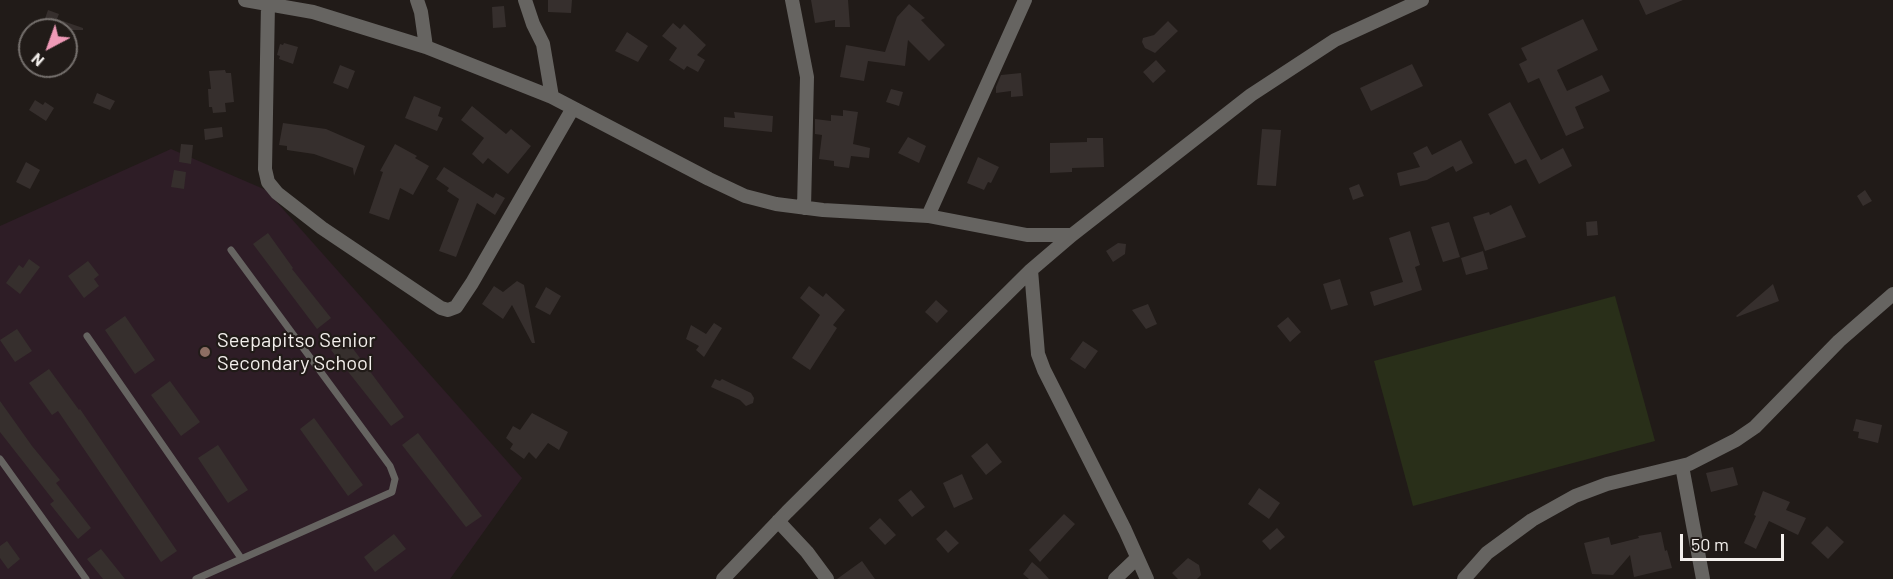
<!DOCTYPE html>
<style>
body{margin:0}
#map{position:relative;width:1893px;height:579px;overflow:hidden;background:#211b18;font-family:Barlow,sans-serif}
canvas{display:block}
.north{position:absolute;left:18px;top:18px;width:60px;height:60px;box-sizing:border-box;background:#211b18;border:2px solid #75706d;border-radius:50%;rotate:221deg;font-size:16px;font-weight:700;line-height:24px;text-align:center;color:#f3efec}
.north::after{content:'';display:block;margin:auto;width:21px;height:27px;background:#ef9ab7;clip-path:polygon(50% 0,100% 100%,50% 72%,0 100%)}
.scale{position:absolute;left:1680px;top:534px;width:104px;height:27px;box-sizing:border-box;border:3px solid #f3efec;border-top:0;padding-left:8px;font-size:18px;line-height:21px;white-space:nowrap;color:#f3efec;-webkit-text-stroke:4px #211b18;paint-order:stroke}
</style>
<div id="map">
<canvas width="1893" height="579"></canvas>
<div class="north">N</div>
<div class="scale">50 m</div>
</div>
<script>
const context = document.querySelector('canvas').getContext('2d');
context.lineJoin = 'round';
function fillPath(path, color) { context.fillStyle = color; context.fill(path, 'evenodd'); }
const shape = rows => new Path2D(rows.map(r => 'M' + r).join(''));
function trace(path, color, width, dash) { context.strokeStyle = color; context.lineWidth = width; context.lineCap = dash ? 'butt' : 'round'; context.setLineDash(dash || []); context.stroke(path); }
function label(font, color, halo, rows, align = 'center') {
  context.font = font + ' Barlow,sans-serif'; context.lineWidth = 4.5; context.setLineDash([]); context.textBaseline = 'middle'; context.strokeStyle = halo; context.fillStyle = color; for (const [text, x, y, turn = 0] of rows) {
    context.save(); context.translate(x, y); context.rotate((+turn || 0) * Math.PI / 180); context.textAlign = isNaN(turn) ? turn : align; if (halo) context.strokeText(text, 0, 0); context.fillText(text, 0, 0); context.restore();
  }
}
fillPath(shape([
 [171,149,266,190,522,478,450,579,0,579,0,226]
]), '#2e1d26');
fillPath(shape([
 [1615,296,1655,441,1413,506,1374,361]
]), '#292f19');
fillPath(shape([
 [548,0,572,0,571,13,548,12],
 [811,0,848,0,850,27,835,27,835,20,815,23],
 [1639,0,1683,0,1646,15],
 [909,4,925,18,921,20,945,45,929,61,908,40,905,66,868,61,864,81,840,77,846,45,885,52,897,17],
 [504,6,506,27,493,28,492,7],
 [48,10,59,14,57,19,83,28,83,30,41,30],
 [1583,19,1598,50,1557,70,1567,91,1602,75,1610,91,1575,107,1584,128,1566,136,1539,78,1528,83,1519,64,1527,60,1521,48],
 [1168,21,1178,31,1155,53,1145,48,1142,42,1143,38,1154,35],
 [673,23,680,29,684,24,706,45,697,55,705,60,698,72,687,66,684,70,669,60,677,48,662,36],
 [627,32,648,46,638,62,615,51],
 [284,43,298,47,293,64,279,59,280,56,277,55,280,44,283,45],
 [1156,60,1166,71,1153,83,1143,72],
 [1412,64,1423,86,1371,111,1360,88],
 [340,65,355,71,348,89,333,83],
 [225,70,226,73,231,73,234,102,225,103,226,112,213,113,212,107,209,107,208,89,211,89,209,71],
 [1021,73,1023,96,1011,97,1011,91,996,93,996,87,1001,75],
 [891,89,903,92,899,106,886,102],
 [97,93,115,101,110,110,93,103],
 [414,96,441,107,438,116,443,118,437,131,405,118],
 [35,100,43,105,45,102,54,108,46,121,29,110],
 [1510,102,1541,160,1563,148,1572,166,1539,184,1526,159,1515,164,1488,114],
 [472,106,506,134,511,129,531,146,508,174,488,158,483,164,472,154,484,138,461,120],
 [843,110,858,112,853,144,870,148,869,158,851,156,849,168,834,166,834,161,819,159,822,135,815,134,815,119,831,121,831,115,843,116],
 [734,112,773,116,772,132,724,127,724,117,735,118],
 [283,123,326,129,365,146,354,176,353,168,314,154,287,150,287,146,279,145],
 [222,127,223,137,205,140,204,129],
 [1262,129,1281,130,1276,186,1257,185],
 [908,137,926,146,919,163,898,153],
 [1087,138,1103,138,1104,167,1072,168,1072,172,1050,173,1050,143,1087,142],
 [1461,140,1473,163,1456,172,1453,166,1427,180,1400,186,1397,173,1420,167,1413,153,1427,146,1432,155],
 [181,144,193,145,191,164,179,162],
 [395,144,417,156,415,158,429,166,413,195,400,188,389,220,369,213,383,172,380,171],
 [978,157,999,167,991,183,988,182,984,190,967,183],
 [26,162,40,170,30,189,16,182],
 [444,167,493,198,496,193,505,198,495,215,477,203,456,257,439,251,459,199,447,191,449,188,436,179],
 [174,170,186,172,184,189,171,187],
 [1359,184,1364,196,1353,200,1349,188],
 [1865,190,1872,201,1863,206,1857,196],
 [1511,205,1526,237,1485,251,1473,217,1489,212,1490,215],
 [1597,221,1598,235,1587,236,1586,222],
 [1449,222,1460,257,1443,262,1431,227],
 [1410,231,1420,265,1415,267,1422,290,1374,306,1370,292,1403,282,1389,238],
 [268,233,293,268,292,269,331,318,317,329,253,244],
 [1118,243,1126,244,1125,254,1113,262,1106,251],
 [1483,251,1488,269,1466,275,1461,258],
 [29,259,40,267,20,294,6,283,19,265,23,268],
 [88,261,99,275,94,279,99,286,84,298,68,276],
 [1340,279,1348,305,1331,310,1323,284],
 [517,281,524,285,535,343,532,343,512,305,503,319,482,304,494,286,503,292],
 [1773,284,1779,301,1737,317,1736,316],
 [809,286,823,297,826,293,845,310,833,325,837,328,810,370,792,358,820,315,800,298],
 [546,287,561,296,550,315,535,307],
 [936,300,948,311,937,323,925,312],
 [1148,304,1157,324,1146,329,1132,310],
 [125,316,155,360,135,374,105,330],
 [1288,317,1301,332,1290,342,1277,326],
 [714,323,722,328,704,357,696,350,699,346,686,339,691,325,706,334],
 [17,329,32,351,15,362,0,340],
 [345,338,404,417,391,426,331,350],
 [1083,341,1098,351,1085,369,1070,359],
 [49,369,79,410,80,409,177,551,161,562,58,411,52,415,29,383],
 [715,379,720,381,722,379,751,393,754,398,753,403,746,406,740,400,711,387],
 [170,381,200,422,181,436,151,395],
 [0,401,32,446,60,480,56,483,91,528,78,539,50,504,54,501,0,432],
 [532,413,568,432,559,450,548,443,536,459,529,452,524,459,510,449,513,444,506,438,513,426,520,430],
 [314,418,363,485,348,496,300,429],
 [1856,419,1882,425,1878,443,1858,438,1859,432,1853,431],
 [418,433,482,516,466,527,402,445],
 [987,443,1002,462,986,475,971,456],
 [218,445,248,490,228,503,198,458],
 [1733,467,1738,485,1711,492,1706,473],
 [962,474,973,499,954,508,943,483],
 [1259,488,1280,503,1269,519,1248,504],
 [911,490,925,507,912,517,898,500],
 [1763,491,1790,502,1786,510,1806,518,1798,535,1769,521,1756,549,1744,543,1756,516,1754,515],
 [1064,514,1075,524,1040,562,1029,550],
 [880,518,896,535,885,545,869,528],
 [1827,526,1844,542,1828,559,1811,543],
 [1277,528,1285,537,1270,550,1262,541],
 [946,530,959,543,948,553,936,539],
 [1661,532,1665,551,1667,550,1672,568,1634,577,1630,555,1613,575,1592,574,1584,543,1609,537,1611,545,1639,538,1638,536],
 [394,534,406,549,375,572,364,557],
 [7,541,20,559,8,569,0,558,0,546],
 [101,549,125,579,103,579,87,559],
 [1188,558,1199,565,1201,575,1197,579,1178,579,1172,573],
 [862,561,875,579,837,579],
 [1032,562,1040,569,1049,579,1029,579,1023,574]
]), '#362f2d');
trace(shape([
 [87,336,241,558],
 [0,459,86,579],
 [196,579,392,492,395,479,390,466,231,250]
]), '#666461', 7);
trace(shape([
 [245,0,313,12,426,47,552,97,709,179,745,196,776,204,823,210,928,216,1027,235,1072,235],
 [417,0,421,12,426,47],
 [525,0,533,24,543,44,552,97],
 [792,0,807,77,804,208],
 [268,4,265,169,268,182,277,193,322,228,441,308,448,310,456,307,472,283,573,108],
 [928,216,1025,0],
 [1031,270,1038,354,1044,370,1125,530,1147,579],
 [1682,466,1703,579],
 [778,521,807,552,827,579],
 [723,579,787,512,1031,270,1072,235,1251,95,1335,40,1422,0],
 [1115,579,1137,558],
 [1464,579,1487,553,1532,520,1575,496,1607,484,1689,464,1736,440,1755,427,1839,341,1893,294]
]), '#666461', 14);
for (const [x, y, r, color] of [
 [205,352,6,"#8d6e63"]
]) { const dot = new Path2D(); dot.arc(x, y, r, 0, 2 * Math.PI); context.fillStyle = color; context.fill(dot); trace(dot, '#211b18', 2); }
label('20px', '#f3efec', '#211b18', [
 ["Seepapitso Senior",217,340],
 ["Secondary School",217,363]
], 'left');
</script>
